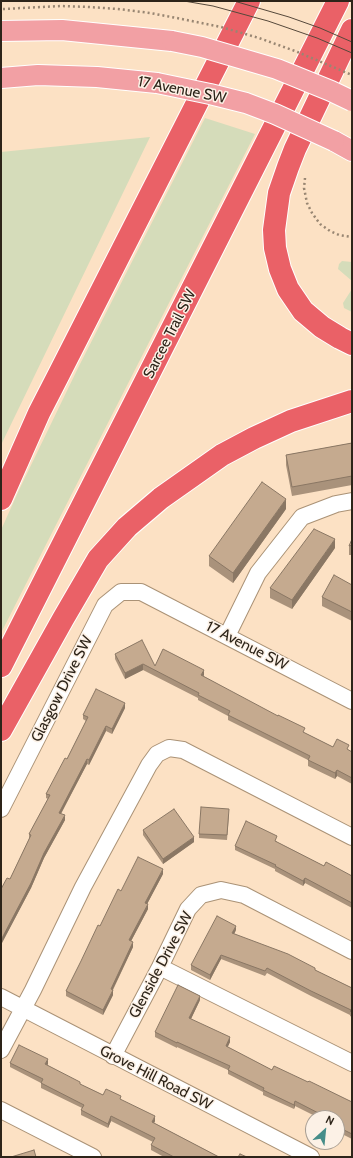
<!DOCTYPE html>
<style>
body{margin:0}
#map{position:relative;width:353px;height:1158px;overflow:hidden;background:#fce1c4;font-family:Cabin,sans-serif}
canvas{display:block}
.frame{position:absolute;inset:0;border:2px solid #2d2419;pointer-events:none}
.north{position:absolute;left:305px;top:1110px;width:40px;height:40px;box-sizing:border-box;background:#fcf1e6;border:1px solid #a99f94;border-radius:50%;rotate:27deg;font-size:11px;font-weight:700;line-height:16px;text-align:center;color:#2d2419}
.north::after{content:'';display:block;margin:auto;width:14px;height:18px;background:#468d89;clip-path:polygon(50% 0,100% 100%,50% 72%,0 100%)}
</style>
<div id="map">
<canvas width="353" height="1158"></canvas>
<div class="frame"></div>
<div class="north">N</div>
</div>
<script>
const context = document.querySelector('canvas').getContext('2d');
context.lineJoin = 'round';
function fillPath(path, color) { context.fillStyle = color; context.fill(path, 'evenodd'); }
const shape = rows => new Path2D(rows.map(r => 'M' + r).join(''));
function trace(path, color, width, dash) { context.strokeStyle = color; context.lineWidth = width; context.lineCap = dash ? 'butt' : 'round'; context.setLineDash(dash || []); context.stroke(path); }
function label(font, color, halo, rows, align = 'center') {
  context.font = font + ' Cabin,sans-serif'; context.lineWidth = 3; context.setLineDash([]); context.textBaseline = 'middle'; context.strokeStyle = halo; context.fillStyle = color; for (const [text, x, y, turn = 0] of rows) {
    context.save(); context.translate(x, y); context.rotate((+turn || 0) * Math.PI / 180); context.textAlign = isNaN(turn) ? turn : align; if (halo) context.strokeText(text, 0, 0); context.fillText(text, 0, 0); context.restore();
  }
}
fillPath(shape([
 [205,118,255,134,1,633,1,530,19,490,78,368],
 [150,137,1,445,1,152],
 [342,261,352,262,352,281,338,269,339,264],
 [352,289,352,312,344,308,343,303]
]), '#d5dcba');
const minor = shape([
 [227,636,258,573,302,517,336,504,352,501],
 [1,809,105,605,121,592,141,592,352,701],
 [160,967,352,1063],
 [1,997,311,1157],
 [1,1050,33,990,83,887,149,765,157,754,169,748,183,750,352,837],
 [113,1056,160,967,188,909,201,895,221,890,244,895,352,951],
 [1,1110,93,1157]
]);
const major = shape([
 [1,31,62,30,172,41],
 [1,78,38,75,97,77,157,83],
 [334,141,352,151]
]);
const highway = shape([
 [352,30,295,149,288,167,279,193,274,230,275,248,280,269,288,289,303,311,322,327,340,338,352,344],
 [1,499,39,413,58,376,249,1],
 [1,666,338,1],
 [1,730,63,619,98,559,127,527,161,498,222,455,254,438,291,421,352,401]
]);
trace(minor, '#aa9276', 18);
trace(major, '#fff', 22);
trace(highway, '#fff', 24);
trace(shape([
 [3,9,61,6,89,7,118,9,150,13,182,19],
 [305,178,304,188,307,203,312,213,320,224,330,231,339,235,352,237]
]), '#988672', 2.5, [2, 3]);
trace(minor, '#fff', 16);
trace(major, '#f2a0a4', 20);
trace(highway, '#ea6167', 22);
trace(shape([
 [184,1,213,6,268,21,317,38,352,53],
 [234,1,289,17,320,28,352,42]
]), '#55483a', 1);
const majorBridge = shape([
 [172,41,202,47,277,69,331,91,352,101],
 [157,83,210,94,246,103,275,114,334,141]
]);
trace(majorBridge, '#fff', 22, []);
trace(shape([
 [182,19,221,27,259,38,295,51,352,75]
]), '#988672', 2.5, [2, 3]);
trace(majorBridge, '#f2a0a4', 20);
fillPath(shape([
 [352,443,352,485,292,496,286,465,286,455],
 [286,509,233,583,209,566,209,556],
 [352,539,352,555,349,555,349,546],
 [335,548,292,609,270,598,270,588],
 [352,585,352,621,322,606,322,597],
 [115,654,155,666,204,675,203,676,305,733,333,747,349,750,352,752,352,784,337,776,335,779,308,766,308,760,228,720,228,716,198,700,198,698,143,670,125,679,115,659],
 [125,708,112,734,106,731,89,765,87,764,61,814,65,820,44,858,31,888,7,933,10,879,29,839,29,834,48,799,46,798,46,794,67,759,86,721,83,719,83,715],
 [229,814,227,840,199,838,199,834],
 [143,830,194,842,163,864,143,835],
 [277,841,277,842,324,866,352,876,352,908,305,883,303,886,275,871,275,869,235,850,235,846],
 [163,874,147,904,148,909,131,941,133,947,113,990,113,995,103,1015,66,996,66,991,100,926,121,891],
 [236,930,234,934,315,970,352,988,352,1017,350,1016,350,1015,311,996,267,973,265,976,221,959,210,980,191,970,191,965],
 [200,1000,191,1019,230,1042,227,1047,272,1070,308,1082,352,1102,352,1139,338,1132,338,1128,337,1127,337,1118,319,1118,295,1106,294,1109,263,1095,263,1092,228,1074,228,1070,177,1047,177,1048,155,1037,155,1032],
 [10,1063,48,1064,47,1065,80,1084,103,1095,121,1100,155,1121,154,1123,219,1157,164,1157,151,1150,151,1145,153,1142,111,1121,108,1128,81,1115,81,1110,82,1108,41,1088,41,1083,10,1067]
]), '#a9927b');
fillPath(shape([
 [286,499,286,509,233,583,233,573],
 [335,539,335,548,292,609,292,600],
 [143,664,143,670,125,679,125,673],
 [204,670,204,675,201,681,201,675],
 [125,703,125,708,112,734,112,729],
 [106,726,106,731,89,765,89,760],
 [87,759,87,764,59,817,59,813],
 [337,770,337,776,335,779,335,773],
 [65,815,65,820,44,858,31,888,1,945,1,940,44,853],
 [194,837,194,842,163,864,163,859],
 [163,869,163,874,145,908,145,903],
 [305,878,305,883,303,886,303,881],
 [148,904,148,909,129,945,129,940],
 [236,926,236,930,232,938,232,933],
 [133,942,133,947,111,993,111,989],
 [221,955,221,959,210,980,210,975],
 [113,990,113,995,103,1015,103,1010],
 [200,996,200,1000,189,1023,189,1018],
 [230,1037,230,1042,226,1051,226,1046],
 [48,1059,48,1064,45,1069,45,1064],
 [295,1101,295,1106,294,1109,294,1105],
 [111,1116,111,1121,108,1128,108,1124],
 [155,1116,155,1121,152,1127,152,1122]
]), '#8a7764');
const building = shape([
 [352,443,352,476,292,487,286,455,352,443],
 [262,482,286,499,233,573,209,556,262,482],
 [314,529,335,539,292,600,270,588,314,529],
 [352,539,352,545,349,546,352,539],
 [334,575,352,585,352,612,322,597,334,575],
 [142,640,155,666,163,649,204,670,201,675,278,716,278,715,305,728,303,732,333,747,337,739,349,745,347,749,352,752,352,778,337,770,335,773,308,760,310,756,228,715,230,711,198,695,199,693,143,664,125,673,115,654,142,640],
 [96,689,125,703,112,729,106,726,89,760,87,759,59,813,65,815,44,853,31,883,1,940,1,889,7,878,10,879,31,835,29,834,50,795,46,794,65,758,67,759,88,717,83,715,96,689],
 [201,807,229,809,227,835,199,834,201,807],
 [174,809,194,837,163,859,143,830,174,809],
 [246,821,277,836,275,841,324,866,326,862,352,876,352,903,305,878,303,881,275,866,276,865,235,846,246,821],
 [138,857,163,869,145,903,148,904,129,940,133,942,111,989,113,990,103,1010,66,991,81,961,98,925,100,926,118,889,121,891,138,857],
 [217,916,236,926,232,933,288,954,315,968,315,970,352,988,352,1013,350,1011,351,1010,311,991,267,968,265,971,221,955,210,975,191,965,217,916],
 [178,985,200,996,189,1018,230,1037,226,1046,272,1070,274,1066,308,1082,309,1081,352,1102,352,1134,338,1127,340,1124,337,1122,337,1118,328,1118,295,1101,294,1105,263,1090,264,1088,228,1070,230,1066,177,1042,177,1043,155,1032,178,985],
 [19,1045,48,1059,45,1064,80,1082,80,1084,103,1095,106,1089,121,1096,120,1099,155,1116,152,1122,219,1157,174,1157,151,1145,155,1138,111,1116,108,1124,81,1110,84,1105,41,1083,43,1079,10,1063,19,1045],
 [34,1150,36,1157,11,1157,34,1150],
 [240,1154,247,1157,238,1157,240,1154]
]);
fillPath(building, '#c5aa8f');
trace(building, '#8a7764', 1);
label('15px', '#2d2419', '#fcf1e6', [
 ["17 Avenue SW",182,90,11],
 ["Sarcee Trail SW",170,334,-63],
 ["17 Avenue SW",247,646,27],
 ["Glasgow Drive SW",62,689,-63],
 ["Glenside Drive SW",161,965,-62],
 ["Grove Hill Road SW",156,1078,27]
]);
</script>
